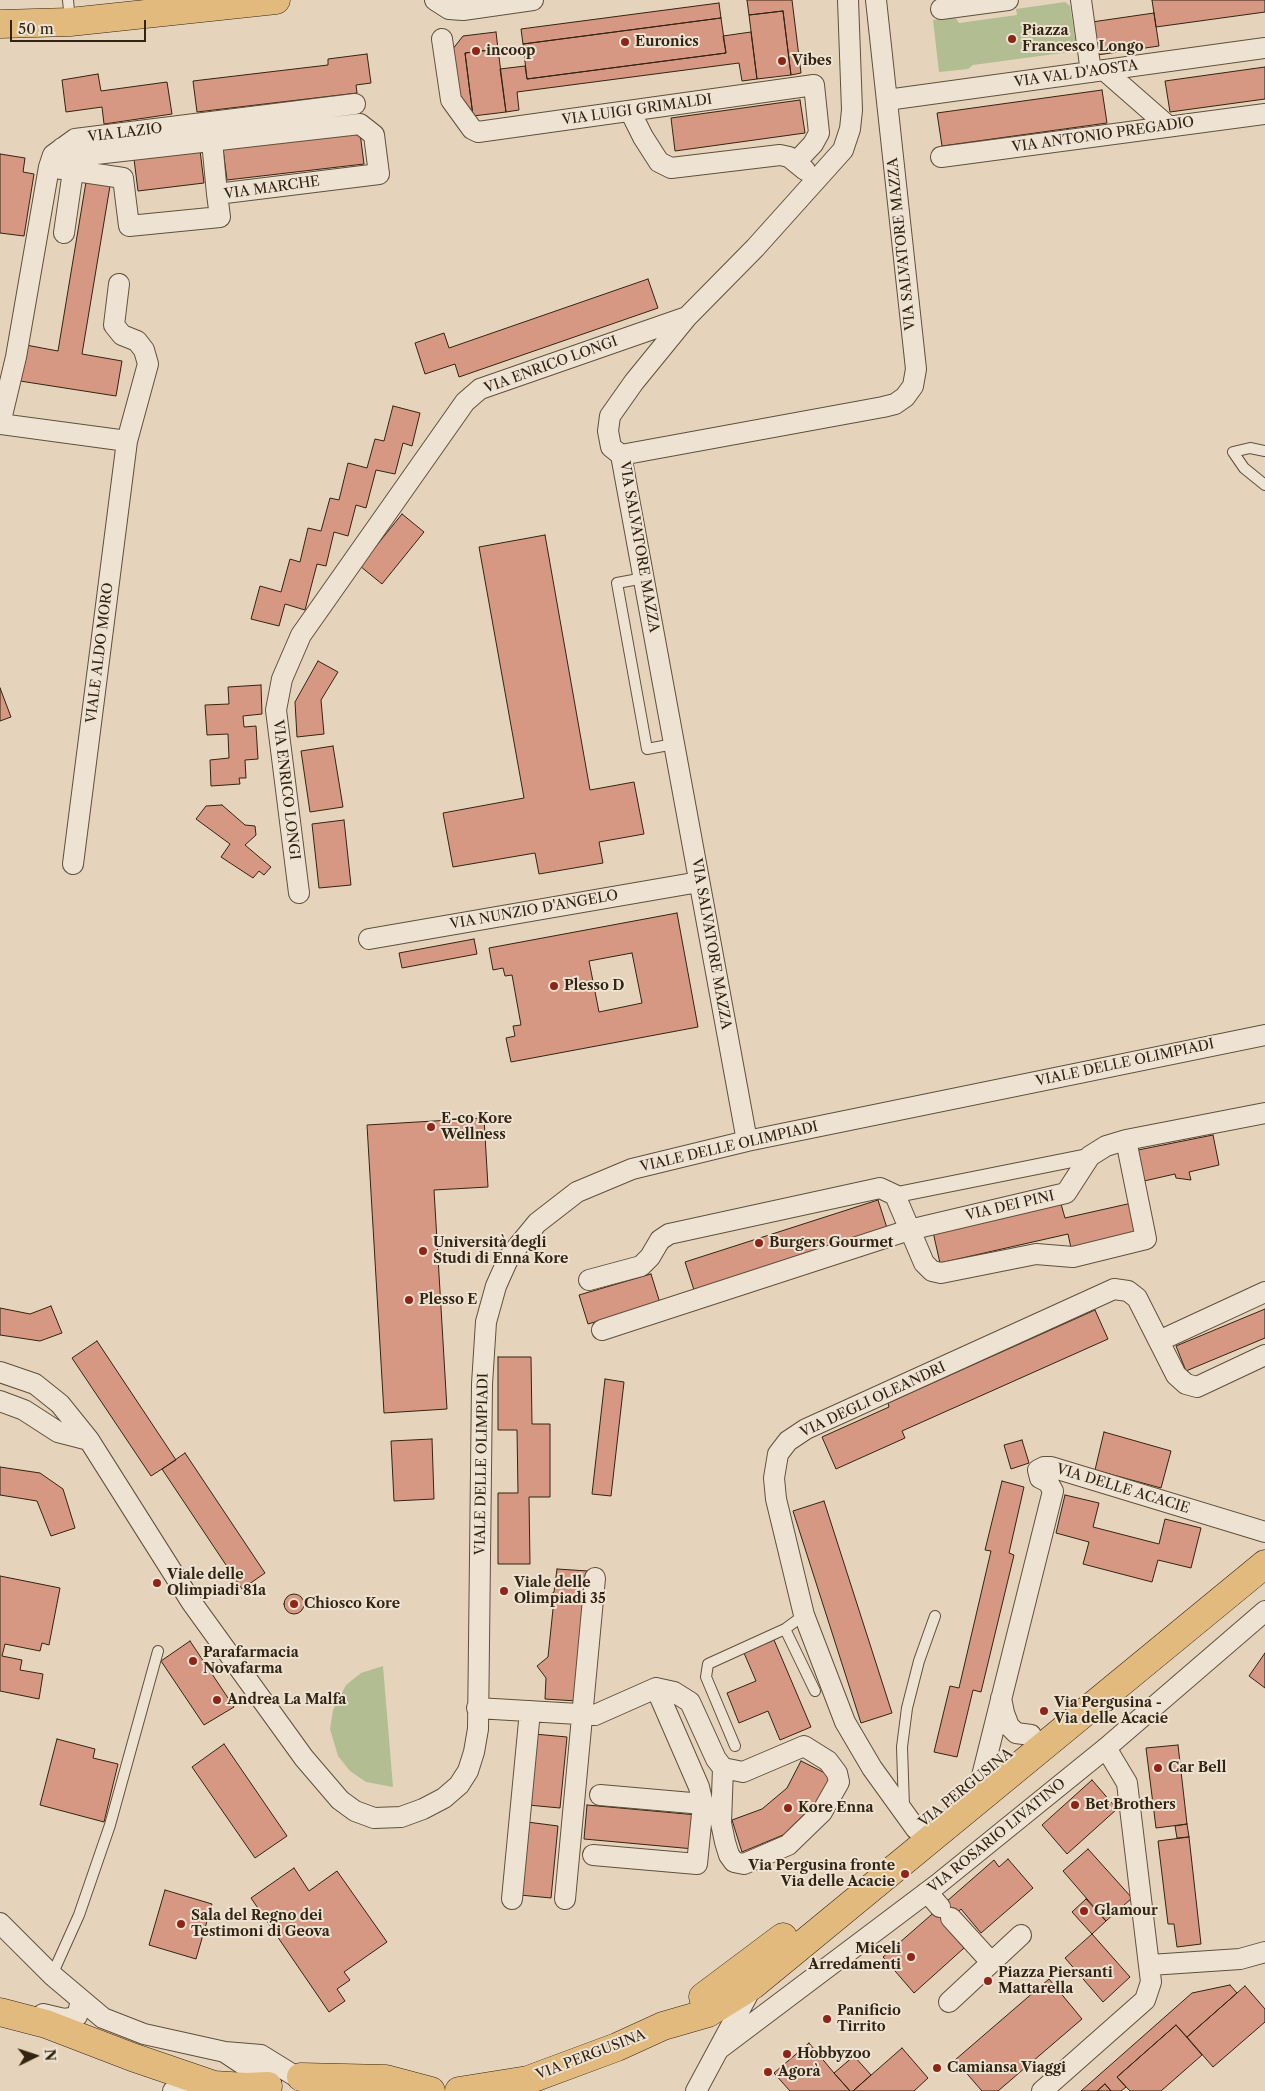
<!DOCTYPE html>
<meta charset="utf-8">
<style>
body{margin:0}
#map{position:relative;width:1265px;height:2091px;overflow:hidden;background:#e5d4bb;font-family:"Libre Caslon Text",serif}
canvas{display:block}
.north{position:absolute;left:10px;top:2031px;width:50px;height:50px;-webkit-text-stroke:4px #eee3d3;paint-order:stroke;rotate:86deg;font-size:14px;font-weight:700;line-height:20px;text-align:center;color:#332411}
.north::after{content:'';display:block;margin:auto;width:18px;height:22px;background:#332411;clip-path:polygon(50% 0,100% 100%,50% 72%,0 100%)}
.scale{position:absolute;left:10px;top:20px;width:136px;height:22px;box-sizing:border-box;border:2px solid #332411;border-top:0;padding-left:6px;font-size:15px;line-height:18px;white-space:nowrap;color:#332411;-webkit-text-stroke:4px #eee3d3;paint-order:stroke}
</style>
<div id="map">
<canvas width="1265" height="2091"></canvas>
<div class="north">N</div>
<div class="scale">50 m</div>
</div>
<script>
const context = document.querySelector('canvas').getContext('2d');
context.lineJoin = 'round';
function fillPath(path, color) { context.fillStyle = color; context.fill(path, 'evenodd'); }
const shape = rows => new Path2D(rows.map(r => 'M' + r).join(''));
function trace(path, color, width, dash) { context.strokeStyle = color; context.lineWidth = width; context.lineCap = dash ? 'butt' : 'round'; context.setLineDash(dash || []); context.stroke(path); }
function label(font, color, halo, rows, align = 'center') {
  context.font = font + ' "Libre Caslon Text",serif'; context.lineWidth = 4; context.setLineDash([]); context.textBaseline = 'middle'; context.strokeStyle = halo; context.fillStyle = color; for (const [text, x, y, turn = 0] of rows) {
    context.save(); context.translate(x, y); context.rotate((+turn || 0) * Math.PI / 180); context.textAlign = isNaN(turn) ? turn : align; if (halo) context.strokeText(text, 0, 0); context.fillText(text, 0, 0); context.restore();
  }
}
fillPath(shape([
 [1065,2,1070,6,1077,51,973,65,968,69,939,72,933,20,955,17,959,23,1017,15,1016,9],
 [383,1666,393,1787,366,1782,350,1771,338,1756,330,1729,333,1710,346,1685,361,1673]
]), '#b2bd92');
const building = shape([
 [747,0,792,0,801,73,791,75,783,11,749,15,747,0],
 [1152,0,1265,0,1265,12,1156,27,1152,0],
 [719,3,721,18,523,44,521,29,719,3],
 [783,11,791,75,757,79,749,15,783,11],
 [1154,13,1159,46,1097,55,1092,22,1154,13],
 [721,18,726,53,527,79,523,44,721,18],
 [496,32,498,49,465,53,473,116,459,97,452,50,463,36,496,32],
 [751,32,757,79,742,81,739,63,517,92,519,110,506,112,500,69,525,66,527,79,726,53,723,36,751,32],
 [498,49,506,112,473,116,465,53,498,49],
 [367,54,371,83,356,85,357,93,197,112,193,81,328,65,328,59,367,54],
 [1265,67,1265,99,1170,112,1165,81,1265,67],
 [98,74,101,91,167,82,172,114,104,124,102,107,66,112,62,80,98,74],
 [1102,90,1107,123,942,146,937,113,1102,90],
 [800,100,805,133,675,151,671,118,800,100],
 [360,133,364,164,227,180,223,149,360,133],
 [200,150,204,183,138,191,134,159,200,150],
 [0,154,25,158,23,172,34,174,24,236,0,233,0,154],
 [86,182,110,186,82,354,122,361,116,396,20,381,26,345,58,351,86,182],
 [648,279,658,308,459,377,455,364,425,374,415,343,444,333,449,348,648,279],
 [393,406,420,413,412,446,403,443,395,474,376,470,366,508,356,505,348,536,334,532,326,566,317,564,305,610,285,604,279,626,251,619,260,586,281,592,290,559,300,562,308,528,321,531,330,498,339,500,348,463,367,468,375,439,384,441,393,406],
 [402,514,424,532,382,584,360,566,402,514],
 [545,535,590,790,634,782,644,834,599,842,603,863,539,874,535,853,453,867,443,813,524,798,479,547,545,535],
 [318,661,338,672,321,700,324,734,297,737,295,702,318,661],
 [261,685,262,714,243,716,244,727,256,726,258,759,245,760,246,778,239,778,240,784,211,786,210,760,229,758,228,734,207,735,205,705,229,704,228,687,261,685],
 [0,688,11,717,0,721,0,688],
 [333,746,343,807,310,812,301,751,333,746],
 [222,805,245,825,255,826,256,835,245,845,271,867,264,875,259,871,253,878,221,857,230,844,196,819,206,806,222,805],
 [344,820,351,885,319,888,312,824,344,820],
 [677,913,698,1027,511,1062,506,1038,515,1036,513,1026,521,1025,512,975,505,976,503,968,493,970,489,948,677,913],
 [632,953,642,1003,599,1012,589,961,632,953],
 [474,939,477,954,402,968,399,953,474,939],
 [484,1118,488,1187,434,1190,447,1409,384,1413,367,1125,484,1118],
 [1213,1135,1219,1165,1189,1172,1191,1180,1176,1178,1175,1174,1144,1181,1138,1150,1213,1135],
 [878,1200,887,1228,694,1290,685,1262,878,1200],
 [1132,1203,1139,1234,1071,1248,1068,1234,940,1263,933,1232,1061,1204,1065,1218,1132,1203],
 [651,1274,660,1303,588,1324,579,1295,651,1274],
 [51,1306,62,1333,40,1341,0,1335,0,1308,30,1314,51,1306],
 [1265,1309,1265,1338,1186,1371,1176,1346,1265,1309],
 [1095,1310,1108,1339,902,1431,905,1438,836,1469,822,1437,889,1407,888,1403,1095,1310],
 [97,1341,176,1460,151,1476,72,1358,97,1341],
 [498,1357,531,1357,532,1424,550,1424,550,1497,529,1497,530,1564,498,1564,498,1493,518,1493,517,1430,498,1430,498,1357],
 [605,1379,624,1382,611,1496,592,1494,605,1379],
 [1104,1432,1171,1451,1161,1488,1095,1470,1104,1432],
 [432,1439,434,1499,394,1501,391,1441,432,1439],
 [1022,1440,1029,1463,1011,1469,1004,1445,1022,1440],
 [185,1453,265,1573,242,1589,162,1469,185,1453],
 [0,1467,40,1473,63,1489,75,1528,51,1536,37,1501,0,1495,0,1467],
 [1002,1481,1024,1487,1009,1553,1014,1555,981,1692,973,1690,957,1757,934,1752,950,1686,959,1688,991,1551,985,1550,1002,1481],
 [1065,1495,1099,1503,1093,1527,1159,1544,1165,1519,1201,1528,1191,1568,1158,1560,1152,1582,1083,1564,1089,1542,1056,1533,1065,1495],
 [824,1501,892,1713,861,1723,793,1511,824,1501],
 [557,1569,588,1571,577,1701,545,1699,546,1678,537,1666,548,1657,553,1609,545,1599,554,1592,557,1569],
 [0,1576,60,1588,49,1645,42,1643,40,1651,5,1644,2,1656,22,1660,20,1670,43,1674,39,1699,0,1691,0,1576],
 '284 1604a10 10 0 1 1 20 0a10 10 0 1 1-20 0Z',
 [774,1640,811,1727,780,1740,768,1711,739,1723,727,1693,756,1681,744,1653,774,1640],
 [190,1641,234,1707,204,1725,161,1661,190,1641],
 [1265,1653,1265,1688,1249,1676,1265,1653],
 [534,1734,567,1737,560,1808,528,1805,534,1734],
 [57,1739,95,1749,93,1758,118,1764,104,1822,40,1805,57,1739],
 [224,1744,287,1836,255,1858,192,1767,224,1744],
 [1178,1745,1187,1824,1156,1828,1146,1748,1178,1745],
 [801,1761,831,1776,816,1803,783,1835,742,1852,732,1820,762,1809,787,1788,801,1761],
 [1092,1780,1117,1809,1067,1854,1042,1825,1092,1780],
 [587,1805,697,1815,694,1849,584,1839,587,1805],
 [527,1822,558,1826,551,1898,520,1895,527,1822],
 [1187,1824,1189,1837,1177,1838,1175,1826,1187,1824],
 [1189,1837,1201,1944,1177,1947,1174,1924,1168,1924,1158,1841,1189,1837],
 [1088,1849,1132,1898,1106,1921,1063,1871,1088,1849],
 [1008,1859,1033,1888,981,1933,961,1909,944,1925,964,1948,914,1993,883,1957,994,1860,999,1867,1008,1859],
 [294,1868,309,1891,337,1871,387,1942,344,1972,350,1980,337,1989,345,2001,329,2012,251,1898,294,1868],
 [165,1890,212,1904,196,1959,149,1945,165,1890],
 [1086,1899,1106,1921,1092,1934,1072,1912,1086,1899],
 [1092,1934,1130,1977,1103,2002,1065,1958,1092,1934],
 [1049,1979,1082,2019,998,2091,982,2091,955,2060,1049,1979],
 [1230,1985,1237,1993,1187,2037,1176,2025,1117,2077,1126,2087,1121,2091,1111,2091,1105,2084,1097,2091,1081,2091,1192,1993,1230,1985],
 [1245,1986,1265,2009,1265,2022,1213,2067,1187,2037,1245,1986],
 [1176,2025,1202,2055,1161,2091,1130,2091,1117,2077,1176,2025],
 [809,2043,834,2073,850,2091,790,2091,774,2073,809,2043],
 [902,2048,928,2078,914,2091,853,2091,902,2048],
 [854,2056,871,2075,853,2091,850,2091,834,2073,854,2056],
 [1105,2084,1111,2091,1097,2091,1105,2084]
]);
fillPath(building, '#d69882');
trace(building, '#332411', 1);
const service = shape([
 [68,0,70,21],
 [1265,451,1250,448,1233,452,1244,468,1265,485],
 [644,578,617,583,647,749,674,744],
 [785,1629,815,1691],
 [735,1746,706,1677,708,1664,785,1629,804,1615],
 [904,1807,902,1747,907,1708,919,1661,935,1616],
 [52,1975,79,1915,110,1825,158,1651]
]);
const pedestrian = shape([
 [895,1195,1090,1156]
]);
const minor = shape([
 [435,0,449,9,463,10,533,0],
 [1081,0,1091,72],
 [941,9,1008,0],
 [442,39,451,100,472,129,478,132,814,85,819,133,813,144,796,162],
 [1104,70,1168,126],
 [887,100,1265,48],
 [630,111,643,137,659,162,671,168,780,155,789,157,805,170],
 [212,141,217,194],
 [941,157,1265,114],
 [49,167,123,178,129,226,220,217,217,194,379,174,374,135,360,124,87,155,62,148],
 [64,233,73,171],
 [0,424,16,357,49,167,53,155,75,139,355,104],
 [0,424,127,441],
 [621,455,611,447,608,431,610,416,634,382,687,317,755,248,843,150,850,129,852,110,848,0],
 [73,864,127,441,148,364,144,350,137,341,122,335,114,325,119,284],
 [299,893,276,710,282,679,301,635,465,402,480,389,687,317],
 [369,939,699,882],
 [747,1141,621,455,883,407,895,404,905,397,913,386,916,369,876,0],
 [589,1280,641,1266,650,1257,660,1240,669,1234,880,1188,895,1195,924,1263,932,1271,941,1273,1036,1254,1073,1257,1146,1239,1126,1140],
 [602,1330,909,1230,1066,1193,1090,1156,1106,1146,1126,1140,1265,1113],
 [1159,1341,1265,1292],
 [0,1372,35,1384,60,1404,89,1440,192,1603,304,1758,340,1800,355,1811,374,1818,401,1817,423,1809,444,1798,459,1785,468,1771,474,1752,478,1729,482,1384,486,1322,496,1286,509,1257,537,1223,577,1192,632,1169,747,1141,1265,1035],
 [0,1401,24,1410,58,1432,89,1440],
 [1001,1698,1004,1713,1009,1726,1016,1733,1031,1735],
 [477,1708,595,1715,656,1688,674,1692,690,1702,716,1759,723,1768,743,1772,804,1746,828,1761,837,1773,839,1782,822,1812,788,1845,744,1864,734,1862,729,1855,725,1842,721,1823,723,1768],
 [982,1776,1053,1491,1048,1482,1040,1478,1038,1470,1044,1467,1051,1467,1265,1532],
 [600,1795,703,1804],
 [916,1829,872,1768,845,1722,804,1615,776,1499,774,1478,778,1454,788,1441,806,1429,1114,1289,1128,1291,1137,1298,1176,1375,1186,1384,1197,1387,1265,1355],
 [593,1855,697,1864,703,1804,699,1787,656,1688],
 [927,1892,940,1907],
 [512,1899,530,1711],
 [565,1899,595,1578],
 [951,1918,991,1962],
 [0,1923,52,1975,103,2018,144,2034,225,2052,261,2055,295,2076],
 [1150,1965,1240,1959,1265,1952],
 [949,2002,1021,1935],
 [43,2014,64,2019,71,2018,77,2016,81,2001],
 [719,2049,938,1884,1106,1748,1265,1611],
 [226,2053,271,2083],
 [173,2091,204,2088],
 [696,2091,753,1985],
 [1042,2091,1145,2000,1151,1982,1127,1783,1106,1748]
]);
const primary = shape([
 [0,24,70,22,276,0],
 [703,1997,783,1937],
 [0,2012,46,2024,132,2057,214,2085,246,2087,268,2086],
 [301,2077,386,2079,431,2091],
 [459,2091,528,2080,617,2047,663,2026,708,2013,753,1985,1265,1564]
]);
trace(service, '#60503c', 12);
trace(pedestrian, '#60503c', 17);
trace(minor, '#60503c', 22);
trace(primary, '#332411', 29);
trace(service, '#eee3d3', 10);
trace(pedestrian, '#eee3d3', 15);
trace(minor, '#eee3d3', 20);
trace(primary, '#e2ba7e', 28);
for (const [x, y, r, color] of [
 [1012,39,5,"#8f2418"],
 [625,42,5,"#8f2418"],
 [476,51,5,"#8f2418"],
 [782,61,5,"#8f2418"],
 [554,986,5,"#8f2418"],
 [431,1127,5,"#8f2418"],
 [759,1243,5,"#8f2418"],
 [423,1251,5,"#8f2418"],
 [409,1300,5,"#8f2418"],
 [157,1583,5,"#8f2418"],
 [504,1591,5,"#8f2418"],
 [294,1604,5,"#8f2418"],
 [193,1661,5,"#8f2418"],
 [217,1700,5,"#8f2418"],
 [1044,1711,5,"#8f2418"],
 [1158,1768,5,"#8f2418"],
 [1075,1805,5,"#8f2418"],
 [788,1808,5,"#8f2418"],
 [905,1874,5,"#8f2418"],
 [1084,1911,5,"#8f2418"],
 [181,1924,5,"#8f2418"],
 [911,1957,5,"#8f2418"],
 [988,1981,5,"#8f2418"],
 [827,2019,5,"#8f2418"],
 [787,2054,5,"#8f2418"],
 [937,2068,5,"#8f2418"],
 [768,2072,5,"#8f2418"]
]) { const dot = new Path2D(); dot.arc(x, y, r, 0, 2 * Math.PI); context.fillStyle = color; context.fill(dot); trace(dot, '#eee3d3', 2); }
label('bold 14px', '#332411', '#eee3d3', [
 ["Piazza",1022,31],
 ["Francesco Longo",1022,47],
 ["Euronics",635,42],
 ["incoop",486,51],
 ["Vibes",792,61],
 ["Plesso D",564,986],
 ["E-co Kore",441,1119],
 ["Wellness",441,1135],
 ["Università degli",433,1243],
 ["Studi di Enna Kore",433,1259],
 ["Burgers Gourmet",769,1243],
 ["Plesso E",419,1300],
 ["Viale delle",167,1575],
 ["Olimpiadi 81a",167,1591],
 ["Viale delle",514,1583],
 ["Olimpiadi 35",514,1599],
 ["Chiosco Kore",304,1604],
 ["Parafarmacia",203,1653],
 ["Novafarma",203,1669],
 ["Andrea La Malfa",227,1700],
 ["Via Pergusina -",1054,1703],
 ["Via delle Acacie",1054,1719],
 ["Car Bell",1168,1768],
 ["Bet Brothers",1085,1805],
 ["Kore Enna",798,1808],
 ["Via Pergusina fronte",895,1866,"right"],
 ["Via delle Acacie",895,1882,"right"],
 ["Glamour",1094,1911],
 ["Sala del Regno dei",191,1916],
 ["Testimoni di Geova",191,1932],
 ["Miceli",901,1949,"right"],
 ["Arredamenti",901,1965,"right"],
 ["Piazza Piersanti",998,1973],
 ["Mattarella",998,1989],
 ["Panificio",837,2011],
 ["Tirrito",837,2027],
 ["Hobbyzoo",797,2054],
 ["Camiansa Viaggi",947,2068],
 ["Agorà",778,2072]
], 'left');
label('14px', '#332411', '#eee3d3', [
 ["VIA VAL D'AOSTA",1076,74,-8],
 ["VIA LUIGI GRIMALDI",637,110,-8],
 ["VIA LAZIO",125,133,-7],
 ["VIA ANTONIO PREGADIO",1103,135,-8],
 ["VIA MARCHE",272,188,-8],
 ["VIA SALVATORE MAZZA",902,244,-96],
 ["VIA ENRICO LONGI",551,365,-20],
 ["VIA SALVATORE MAZZA",639,547,80],
 ["VIALE ALDO MORO",100,653,-83],
 ["VIA ENRICO LONGI",286,790,83],
 ["VIA NUNZIO D'ANGELO",534,910,-10],
 ["VIA SALVATORE MAZZA",711,944,80],
 ["VIALE DELLE OLIMPIADI",1125,1063,-12],
 ["VIALE DELLE OLIMPIADI",729,1147,-13],
 ["VIA DEI PINI",1010,1206,-13],
 ["VIA DEGLI OLEANDRI",873,1400,-25],
 ["VIALE DELLE OLIMPIADI",482,1464,-89],
 ["VIA DELLE ACACIE",1123,1489,17],
 ["VIA PERGUSINA",966,1788,-39],
 ["VIA ROSARIO LIVATINO",997,1836,-39],
 ["VIA PERGUSINA",591,2055,-21]
]);
</script>
